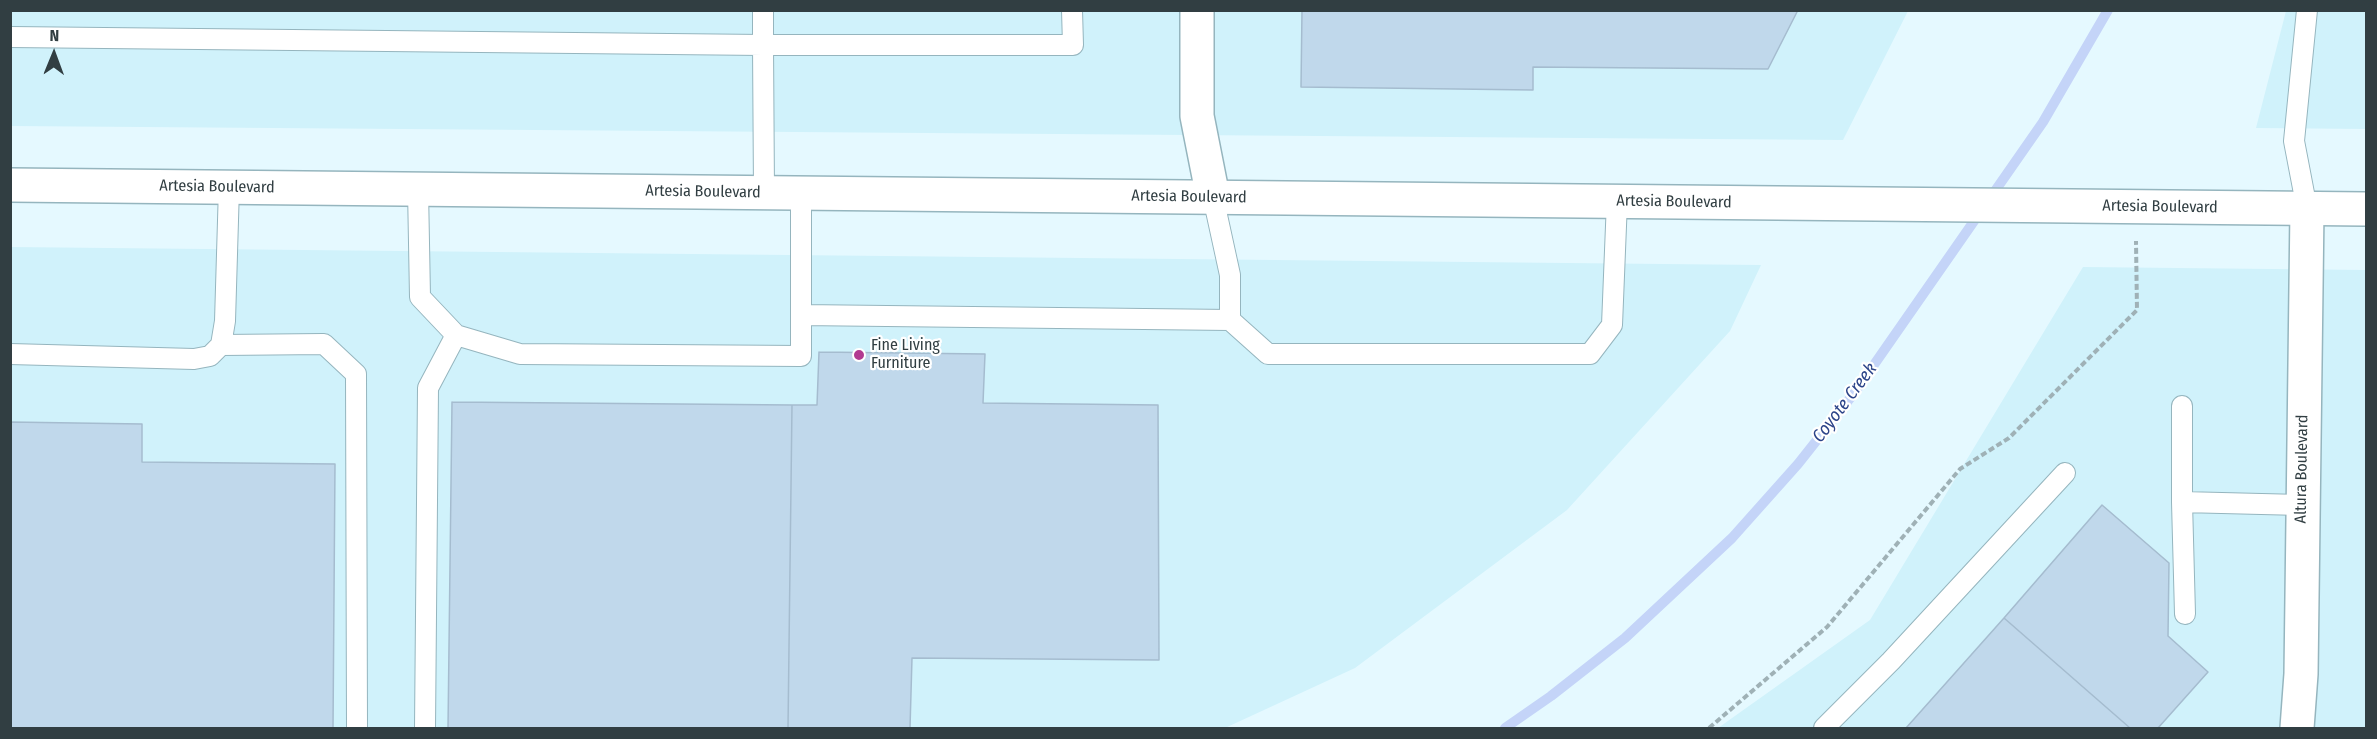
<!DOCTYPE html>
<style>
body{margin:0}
#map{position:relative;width:2377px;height:739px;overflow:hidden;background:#e5f9ff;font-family:"Fira Sans Condensed",sans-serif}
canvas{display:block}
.frame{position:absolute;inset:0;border:12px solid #313e42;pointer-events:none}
.north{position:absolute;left:24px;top:24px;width:60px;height:60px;-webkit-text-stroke:4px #fff;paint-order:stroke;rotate:1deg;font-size:16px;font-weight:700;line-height:24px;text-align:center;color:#313e42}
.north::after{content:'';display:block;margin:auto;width:21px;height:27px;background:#313e42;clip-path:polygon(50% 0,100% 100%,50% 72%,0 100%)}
</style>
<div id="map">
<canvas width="2377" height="739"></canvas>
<div class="frame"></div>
<div class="north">N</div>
</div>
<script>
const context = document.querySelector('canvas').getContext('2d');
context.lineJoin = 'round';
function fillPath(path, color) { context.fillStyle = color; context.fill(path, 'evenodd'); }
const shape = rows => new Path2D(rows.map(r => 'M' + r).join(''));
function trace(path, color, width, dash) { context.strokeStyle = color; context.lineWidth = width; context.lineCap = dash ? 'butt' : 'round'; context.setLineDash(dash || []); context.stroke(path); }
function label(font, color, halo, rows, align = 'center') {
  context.font = font + ' "Fira Sans Condensed",sans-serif'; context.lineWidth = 4.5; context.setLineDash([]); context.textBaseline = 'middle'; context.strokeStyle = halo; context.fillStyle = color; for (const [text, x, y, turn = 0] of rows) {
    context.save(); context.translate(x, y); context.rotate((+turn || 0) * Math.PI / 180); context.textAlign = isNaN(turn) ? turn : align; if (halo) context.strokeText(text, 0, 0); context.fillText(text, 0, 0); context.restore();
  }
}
fillPath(shape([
 [11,11,1908,11,1843,140,11,126],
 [2286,11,2366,11,2366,129,2256,128],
 [11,247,1761,265,1730,331,1567,510,1355,668,1225,728,11,728],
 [2083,267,2366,270,2366,728,1718,728,1870,620]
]), '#d0f2fb');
trace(shape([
 [1505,728,1551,696,1625,638,1732,538,1798,464,1855,392,2043,122,2108,10]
]), '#c4d4f8', 10);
const building = shape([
 [1302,10,1798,10,1768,69,1533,67,1533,90,1301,87,1302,10],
 [819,352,985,354,983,403,1158,405,1159,660,912,658,910,728,788,728,792,405,817,405,819,352],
 [452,402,792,405,788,728,448,728,452,402],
 [10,422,142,424,142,462,335,464,333,728,10,728,10,422],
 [2102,505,2169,563,2168,636,2208,672,2158,728,2130,728,2004,618,2102,505],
 [2004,618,2130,728,1906,728,2004,618]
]);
fillPath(building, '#c0d8eb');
trace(building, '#a5bccf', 1.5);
const service = shape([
 [763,10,763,45,1073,45,1072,10],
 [2307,10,2294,141,2307,209],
 [10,37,763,45,764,192],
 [418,189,420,297,456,335,520,354,801,356,801,193],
 [1213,197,1230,275,1230,320],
 [801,315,1230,320,1268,354,1590,354,1612,325,1617,201],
 [221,345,324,344,356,374,357,728],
 [10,354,194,359,210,356,221,345,225,321,229,187],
 [2182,406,2182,502,2301,505],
 [2182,502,2185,614],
 [425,728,428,388,456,335],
 [1824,728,1891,661,2065,473]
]);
const minor = shape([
 [1197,10,1197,116,1213,197]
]);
const tertiary = shape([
 [2297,728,2301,674,2307,209]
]);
const secondary = shape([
 [10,185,2366,209]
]);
trace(service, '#95b5be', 22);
trace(minor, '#95b5be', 36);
trace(tertiary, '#95b5be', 36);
trace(secondary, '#95b5be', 36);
trace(shape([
 [1709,728,1827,627,1960,469,2009,438,2137,310,2136,241]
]), '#9fb1b6', 4, [6, 3]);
trace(service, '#fff', 20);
trace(minor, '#fff', 33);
trace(tertiary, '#fff', 33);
trace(secondary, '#fff', 33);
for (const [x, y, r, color] of [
 [859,355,6,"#b23a90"]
]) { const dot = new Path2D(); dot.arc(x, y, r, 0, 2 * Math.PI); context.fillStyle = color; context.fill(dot); trace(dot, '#fff', 2); }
label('16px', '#313e42', '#fff', [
 ["Artesia Boulevard",217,187,1],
 ["Artesia Boulevard",703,192,1],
 ["Artesia Boulevard",1189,197,1],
 ["Artesia Boulevard",1674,202,1],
 ["Artesia Boulevard",2160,207,1],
 ["Altura Boulevard",2302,469,-89]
]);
label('16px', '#313e42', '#fff', [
 ["Fine Living",871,346],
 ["Furniture",871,364]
], 'left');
label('italic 18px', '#2c4489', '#fff', [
 ["Coyote Creek",1845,403,-53]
]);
</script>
